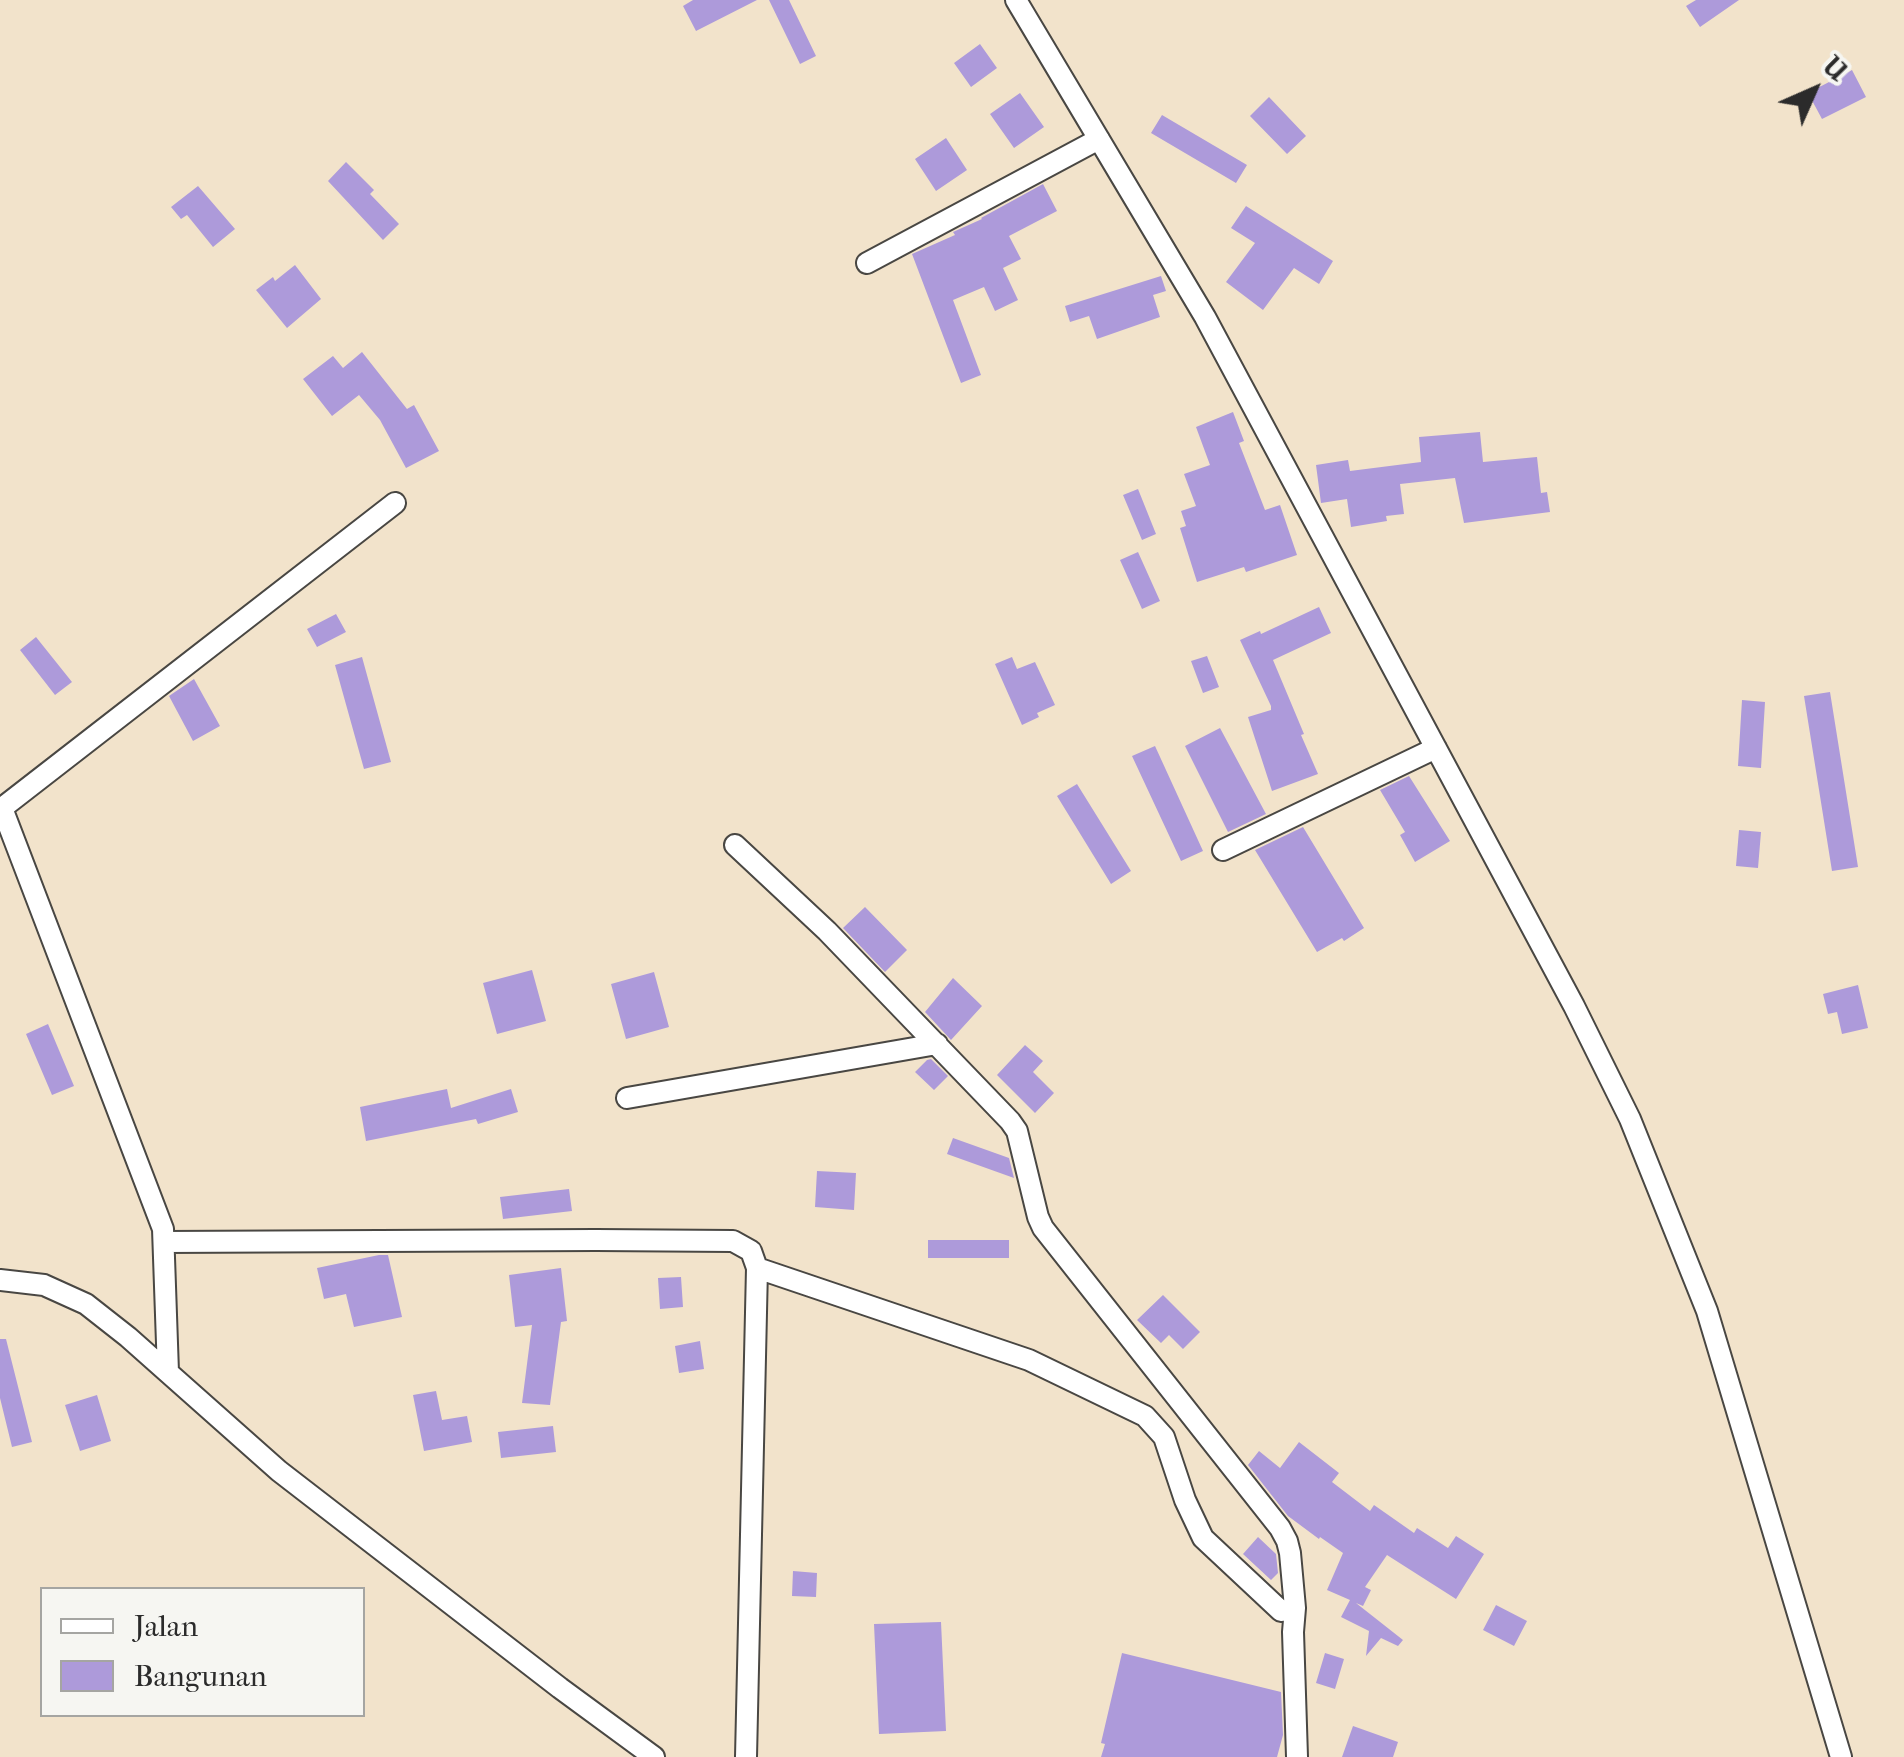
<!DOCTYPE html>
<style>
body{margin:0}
#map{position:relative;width:1904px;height:1757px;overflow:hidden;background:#f2e3cb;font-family:"IM FELL French Canon",serif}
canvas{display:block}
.legend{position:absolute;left:40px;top:1587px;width:325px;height:130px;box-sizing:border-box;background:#f6f6f2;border:2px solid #a5a5a2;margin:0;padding:12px 18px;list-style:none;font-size:30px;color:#2b2b2b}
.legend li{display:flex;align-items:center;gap:20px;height:50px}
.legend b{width:50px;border:2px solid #a5a5a2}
.north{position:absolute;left:1764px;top:40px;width:100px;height:100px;-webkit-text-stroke:8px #f6f6f2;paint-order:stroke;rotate:45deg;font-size:28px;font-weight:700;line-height:40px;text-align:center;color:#2b2b2b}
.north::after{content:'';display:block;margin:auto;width:35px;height:45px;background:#2b2b2b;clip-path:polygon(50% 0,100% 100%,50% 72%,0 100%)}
</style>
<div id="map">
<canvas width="1904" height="1757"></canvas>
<ul class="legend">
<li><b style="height:12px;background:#fff"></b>Jalan</li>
<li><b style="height:28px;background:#ad9ada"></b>Bangunan</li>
</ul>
<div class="north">U</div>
</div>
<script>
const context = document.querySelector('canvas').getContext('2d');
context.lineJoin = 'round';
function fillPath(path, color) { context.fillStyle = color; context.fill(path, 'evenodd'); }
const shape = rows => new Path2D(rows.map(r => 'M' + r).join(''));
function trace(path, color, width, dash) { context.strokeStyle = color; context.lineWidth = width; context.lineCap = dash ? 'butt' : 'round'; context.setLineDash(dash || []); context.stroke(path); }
fillPath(shape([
 [693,0,757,0,696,31,683,6],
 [769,0,789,0,816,56,800,64],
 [1696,0,1739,0,1700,27,1686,6],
 [980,44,997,68,971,87,954,63],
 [1852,70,1866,97,1822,119,1808,93],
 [1020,93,1044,127,1014,148,990,114],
 [1269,97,1306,136,1287,154,1250,116],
 [1162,115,1247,165,1236,183,1151,133],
 [946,138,967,170,936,191,915,159],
 [346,162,374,190,370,194,399,224,383,240,328,181],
 [1043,184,1057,211,1009,236,1021,259,1003,268,1018,300,995,311,984,287,953,300,981,375,961,383,912,254,955,235,953,232,982,219,981,218],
 [198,186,235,229,213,247,187,215,181,219,171,207],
 [1246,206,1333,261,1319,284,1294,268,1263,310,1226,282,1255,243,1231,228],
 [295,265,321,299,287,328,256,290,273,277,275,281],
 [1161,276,1166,291,1153,295,1160,317,1097,339,1089,316,1070,322,1065,306],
 [362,352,407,409,414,405,439,451,406,468,380,420,359,395,332,416,303,379,333,356,343,368],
 [1233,412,1244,441,1239,443,1265,510,1280,505,1297,555,1246,572,1244,567,1197,582,1180,528,1186,526,1181,511,1196,506,1184,474,1210,465,1196,427],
 [1480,432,1483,462,1537,457,1541,493,1547,492,1550,512,1464,523,1455,478,1400,484,1404,514,1386,516,1387,521,1351,527,1347,499,1321,503,1316,465,1348,460,1350,471,1421,462,1419,437],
 [1138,489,1156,534,1142,540,1123,495],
 [1138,552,1160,601,1142,609,1120,560],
 [1319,607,1331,633,1273,660,1304,734,1301,735,1318,774,1272,791,1248,717,1271,710,1271,706,1240,640,1260,631,1261,634],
 [336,614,346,632,317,647,307,629],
 [36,637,72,682,55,695,20,650],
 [1207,656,1219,687,1203,693,1191,661],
 [362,657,391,762,364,769,335,665],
 [1012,657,1017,669,1035,662,1055,705,1037,713,1039,717,1022,725,995,664],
 [194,679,220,726,193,741,169,696],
 [1830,692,1858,867,1832,871,1804,696],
 [1742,700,1765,702,1761,768,1738,766],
 [1220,728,1266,814,1228,832,1185,746],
 [1155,746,1203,851,1181,861,1132,756],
 [1409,776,1450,841,1415,862,1400,835,1405,832,1380,790],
 [1077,784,1131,871,1111,884,1057,796],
 [1303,827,1364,928,1344,941,1342,938,1317,952,1255,850],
 [1739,830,1761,832,1758,868,1736,866],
 [865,907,907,950,885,972,843,928],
 [532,970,546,1021,497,1034,483,983],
 [654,972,669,1027,626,1039,611,984],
 [953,978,982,1006,951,1040,925,1012],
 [1858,985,1868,1028,1842,1034,1837,1012,1828,1014,1823,994],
 [48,1024,74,1086,52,1095,26,1034],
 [1025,1045,1043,1061,1033,1072,1054,1093,1035,1113,997,1075],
 [931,1059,948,1076,934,1090,915,1072,927,1060],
 [447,1089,451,1108,511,1089,518,1112,478,1124,476,1119,366,1141,360,1107],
 [953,1138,1009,1158,1014,1178,947,1154],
 [817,1171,856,1173,854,1210,815,1207],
 [569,1189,572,1211,503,1219,500,1197],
 [928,1240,1009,1240,1009,1258,928,1258],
 [379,1255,388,1255,402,1317,354,1327,346,1294,324,1299,317,1268],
 [561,1268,567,1321,561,1322,550,1405,522,1403,532,1325,515,1327,509,1275],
 [681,1277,683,1307,660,1309,658,1278],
 [1163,1295,1200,1332,1183,1349,1169,1335,1161,1343,1137,1320],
 [0,1339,6,1339,32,1442,12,1447,0,1398],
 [700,1341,704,1369,679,1373,675,1346],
 [436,1391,442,1420,467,1416,472,1442,424,1451,413,1395],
 [97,1395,111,1441,80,1451,65,1405],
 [553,1426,556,1452,501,1458,498,1432],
 [1299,1442,1339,1473,1332,1482,1370,1511,1374,1505,1414,1533,1417,1528,1448,1548,1456,1536,1484,1554,1456,1599,1387,1555,1365,1587,1371,1590,1363,1606,1356,1603,1403,1640,1398,1646,1381,1638,1366,1656,1369,1631,1341,1617,1350,1600,1327,1590,1343,1553,1320,1537,1319,1539,1288,1516,1248,1465,1259,1451,1280,1468],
 [1258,1537,1276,1554,1278,1573,1271,1580,1243,1554],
 [793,1571,817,1573,816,1597,792,1596],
 [1496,1605,1527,1621,1514,1646,1483,1630],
 [941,1622,946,1731,879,1734,874,1624],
 [1122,1653,1281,1692,1283,1735,1277,1757,1101,1757,1105,1744,1101,1743],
 [1325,1653,1344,1659,1335,1689,1316,1683],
 [1353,1726,1398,1742,1393,1757,1342,1757]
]), '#ad9ada');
const minor = shape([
 [1016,0,1205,317,1574,1006,1630,1119,1707,1311,1841,1757],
 [867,263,1099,139],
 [735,845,827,931,1010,1121,1017,1131,1038,1217,1043,1228,1280,1528,1287,1541,1290,1553,1295,1608,1293,1632,1297,1757],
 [1223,850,1436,748],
 [627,1098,937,1044],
 [164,1242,596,1240,733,1241,751,1251,757,1268,746,1757],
 [757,1268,1029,1360,1145,1416,1164,1437,1185,1500,1203,1538,1281,1611,1295,1608],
 [0,1280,44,1285,86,1304,128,1337,279,1471,560,1688,654,1757],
 [168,1372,163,1229,2,808,395,503]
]);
trace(minor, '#494743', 24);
trace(minor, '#fff', 20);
</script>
